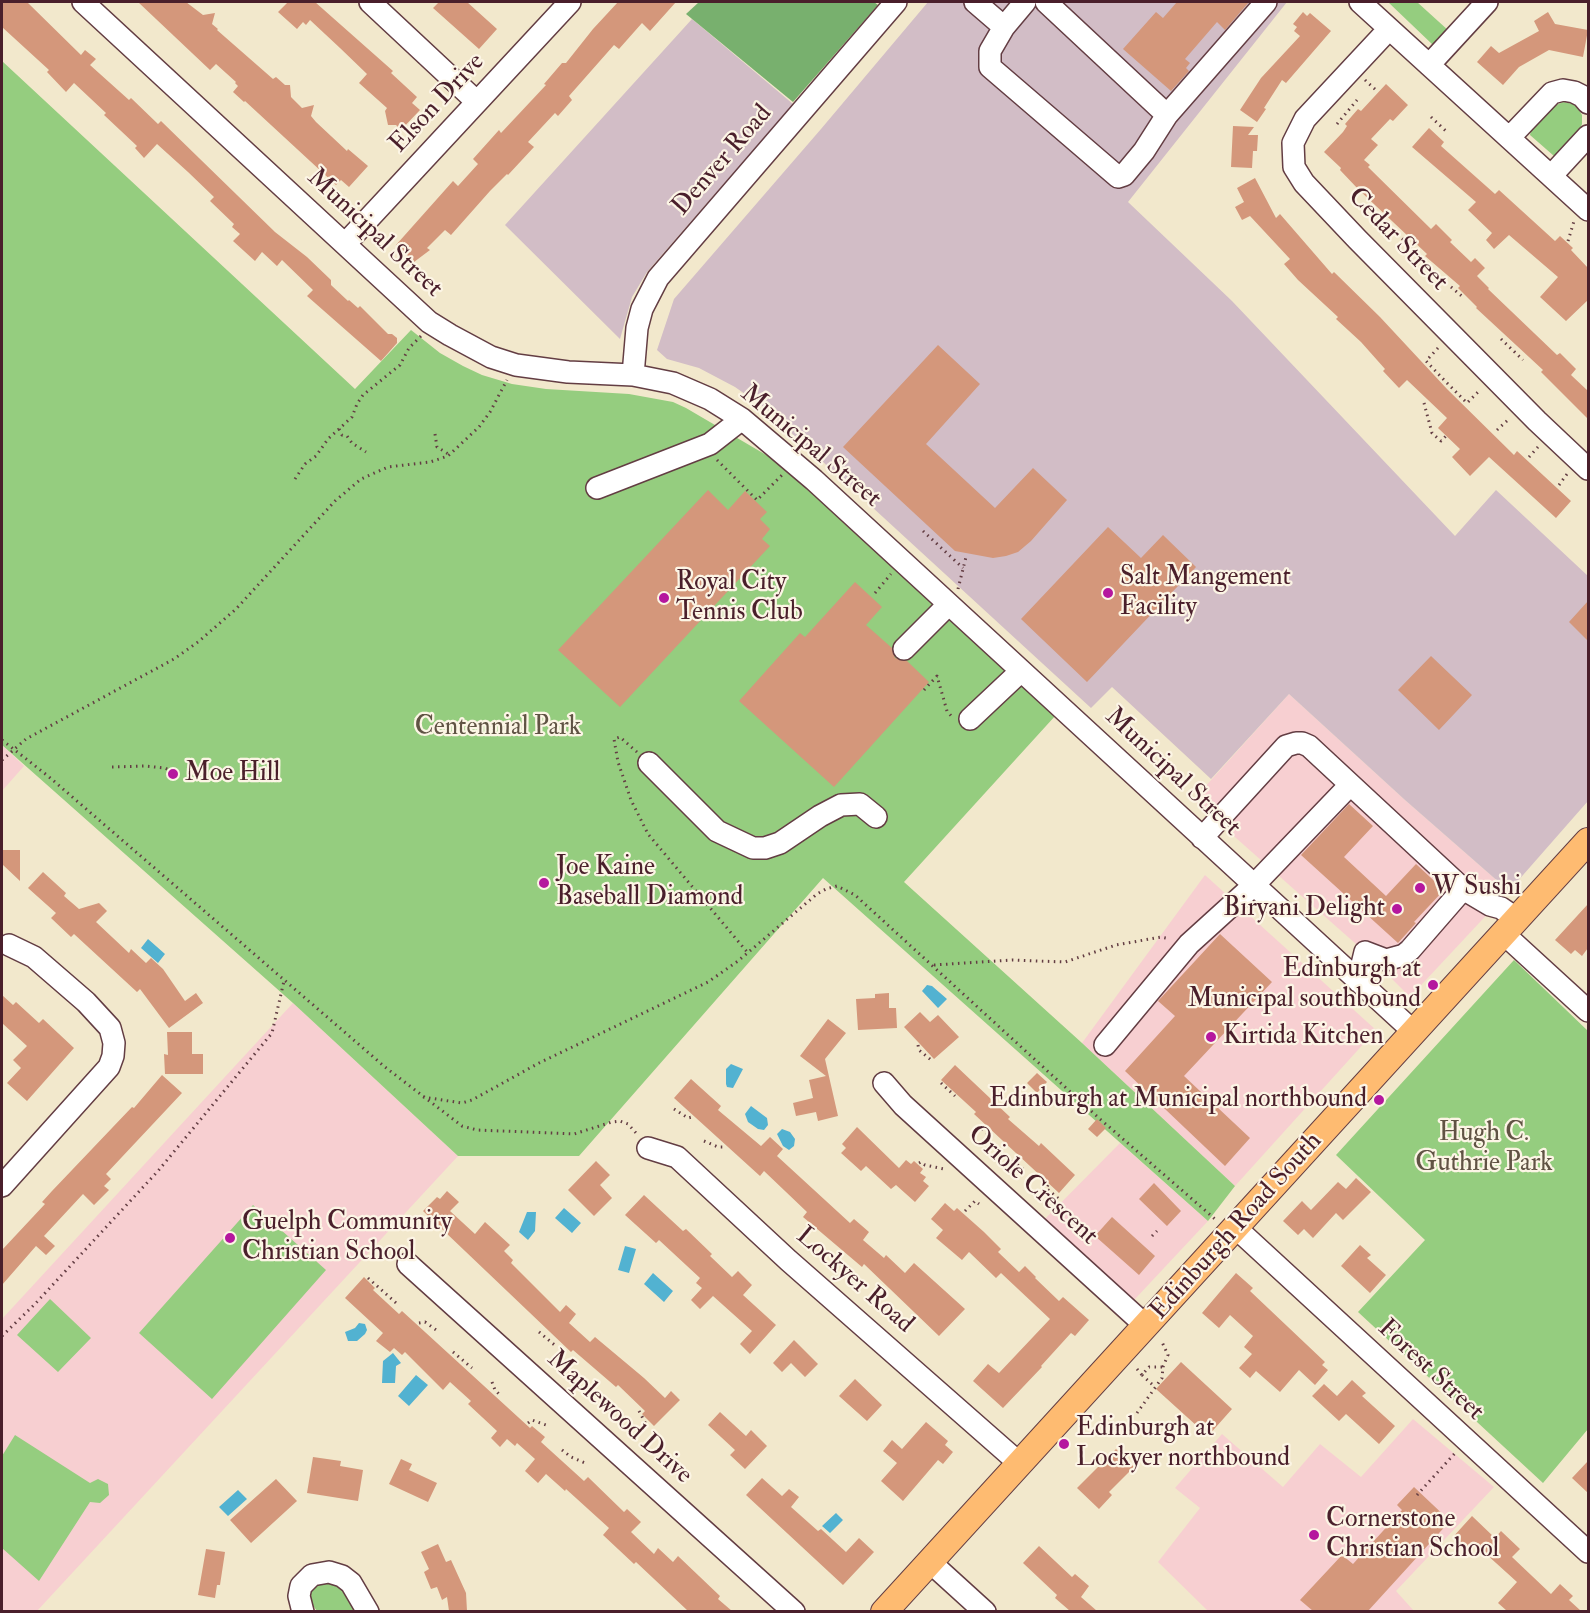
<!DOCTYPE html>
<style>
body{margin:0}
#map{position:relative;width:1590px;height:1613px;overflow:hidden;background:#f2e8cc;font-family:"IM FELL Double Pica",serif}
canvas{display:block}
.frame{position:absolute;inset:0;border:3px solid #4a1f2b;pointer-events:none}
</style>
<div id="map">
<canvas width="1590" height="1613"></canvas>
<div class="frame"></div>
</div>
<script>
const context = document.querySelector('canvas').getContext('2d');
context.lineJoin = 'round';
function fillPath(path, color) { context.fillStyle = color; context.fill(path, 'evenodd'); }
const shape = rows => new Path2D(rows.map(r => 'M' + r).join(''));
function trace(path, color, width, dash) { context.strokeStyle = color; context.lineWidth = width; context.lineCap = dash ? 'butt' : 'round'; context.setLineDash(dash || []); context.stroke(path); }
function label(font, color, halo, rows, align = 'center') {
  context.font = font + ' "IM FELL Double Pica",serif'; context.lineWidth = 4.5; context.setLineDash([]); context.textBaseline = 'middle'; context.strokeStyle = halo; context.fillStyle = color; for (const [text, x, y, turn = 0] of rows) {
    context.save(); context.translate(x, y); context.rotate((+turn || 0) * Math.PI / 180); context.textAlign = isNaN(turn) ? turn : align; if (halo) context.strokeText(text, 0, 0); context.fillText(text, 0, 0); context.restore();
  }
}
fillPath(shape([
 [1289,694,1405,800,1509,891,1410,997,1365,952,1193,800],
 [2,745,24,766,2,791],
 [1205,875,1376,1030,1235,1186,1082,1043],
 [293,1003,458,1156,37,1611,2,1611,2,1319],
 [1120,1143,1208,1221,1121,1314,1031,1233],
 [1413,1419,1494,1487,1396,1591,1414,1611,1208,1611,1158,1562,1200,1508,1175,1488,1222,1434,1283,1487,1320,1444,1361,1477]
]), '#f7cfd1');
fillPath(shape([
 [928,2,1287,2,1128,202,1232,301,1455,536,1496,490,1588,576,1588,801,1509,891,1405,800,1289,694,1211,779,1112,687,1091,708,762,406,735,387,699,368,667,359,657,350,674,299,821,129],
 [692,19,793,104,647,272,632,297,620,339,505,225]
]), '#d2bdc6');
fillPath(shape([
 [1388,2,1417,2,1449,31,1433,45],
 [2,61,355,389,411,330,440,353,463,366,482,375,512,384,546,389,629,394,673,402,686,408,843,500,1056,715,904,882,1082,1043,1235,1186,1208,1221,823,878,579,1156,458,1156,293,1003,2,745],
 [1563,102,1573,104,1577,107,1582,115,1582,124,1579,132,1554,156,1530,135,1531,130,1552,107],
 [1514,960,1588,1031,1588,1429,1543,1483,1358,1312,1425,1240,1336,1155],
 [253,1205,326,1270,212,1399,139,1333],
 [50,1299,91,1338,58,1372,17,1335],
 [15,1435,90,1483,98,1479,108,1484,109,1495,100,1503,90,1502,39,1581,2,1548,2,1456],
 [339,1582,361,1611,317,1611,311,1603,309,1595,313,1583]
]), '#95cd7f');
fillPath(shape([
 [699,2,874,2,878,5,793,102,686,14]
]), '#78b06e');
fillPath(shape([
 [148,939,165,954,158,963,141,948],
 [927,985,932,986,947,999,938,1008,922,991],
 [731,1064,743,1069,733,1088,727,1087,726,1084,726,1069],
 [751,1106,767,1118,768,1125,764,1130,758,1129,748,1122,745,1114],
 [782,1129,790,1132,795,1139,794,1146,789,1150,783,1146,777,1134],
 [564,1208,581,1223,572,1233,555,1218],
 [527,1212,536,1212,535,1231,528,1240,519,1232],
 [625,1246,636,1249,629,1273,618,1270],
 [653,1273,673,1291,664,1302,644,1284],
 [359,1323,365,1324,367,1330,365,1334,357,1341,348,1341,345,1332,355,1328],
 [393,1353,401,1363,396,1366,395,1383,382,1383,383,1361],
 [416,1375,428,1385,409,1406,398,1396],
 [238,1490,247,1499,228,1516,219,1507],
 [836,1513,843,1520,830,1533,822,1526]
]), '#52b2d1');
fillPath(shape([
 [2,2,27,2,81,55,85,50,96,59,90,65,129,100,131,98,158,124,161,121,275,232,307,257,331,280,331,285,348,301,349,300,358,308,360,306,388,334,392,334,397,338,397,343,381,361,307,296,313,290,282,260,277,266,262,252,255,261,233,241,240,234,232,227,234,224,210,201,214,197,188,172,157,144,144,158,135,148,137,146,104,115,106,113,74,83,66,92,47,72,49,70,2,27],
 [138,2,186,2,203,15,215,13,212,24,218,29,217,30,273,79,276,77,285,85,290,85,291,97,302,108,314,105,311,116,316,122,347,151,348,149,368,166,349,187,341,180,336,185,245,101,244,102,233,92,238,86,235,83,236,82,216,64,210,70],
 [288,2,315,2,393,71,391,73,417,97,412,103,420,110,401,130,396,125,388,125,385,111,387,108,359,83,367,74,340,48,310,20,306,25,303,22,297,29,278,12],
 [439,2,467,2,497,29,479,49,433,8],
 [618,2,676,2,650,31,642,23,619,49,614,45,569,96,572,100,558,116,555,113,528,142,534,147,508,175,507,174,490,191,451,235,445,230,427,248,430,250,414,262,396,245,453,181,458,186,478,164,473,159,499,130,501,133,546,85,544,84,562,63,566,63,593,29],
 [1177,2,1249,2,1225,30,1217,22,1185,59,1190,63,1186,68,1189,71,1171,91,1123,49,1156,12,1163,18],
 [1303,12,1307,16,1310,13,1331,31,1286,83,1282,80,1264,108,1266,109,1257,122,1240,110,1261,78,1300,36,1294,31,1297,27,1293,24],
 [1548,12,1555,24,1588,30,1583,57,1549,50,1519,67,1503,85,1477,62,1491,46,1499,53,1539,31,1534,21],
 [1386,84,1408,105,1393,121,1390,119,1371,139,1378,145,1364,160,1370,165,1368,167,1431,229,1436,224,1452,240,1450,242,1471,262,1475,258,1485,268,1477,276,1489,288,1488,289,1557,355,1560,353,1576,369,1571,375,1588,391,1588,419,1541,372,1543,370,1476,308,1477,307,1458,288,1460,286,1425,256,1427,254,1358,189,1340,170,1341,168,1324,152,1343,132,1347,126,1345,124,1358,109,1361,111],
 [1233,126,1254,127,1248,135,1258,135,1257,151,1253,151,1252,168,1231,167],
 [1429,128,1444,142,1441,146,1495,194,1499,190,1555,241,1560,236,1573,248,1571,250,1588,268,1588,300,1566,321,1540,297,1558,277,1509,235,1494,249,1486,240,1492,233,1468,210,1476,202,1412,147],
 [1255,178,1276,218,1280,214,1332,274,1334,272,1380,317,1447,389,1514,455,1517,451,1571,501,1556,518,1489,457,1470,476,1452,457,1460,449,1438,428,1447,418,1407,380,1399,388,1383,371,1385,369,1361,342,1336,319,1338,317,1298,280,1284,264,1290,259,1250,216,1242,220,1235,207,1244,202,1237,188],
 [938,345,980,384,926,444,995,508,1033,468,1067,500,1031,541,1018,552,1006,556,993,558,955,551,843,447],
 [708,490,728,510,745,491,767,512,760,519,770,529,762,539,770,546,620,707,558,650],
 [1108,527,1141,558,1163,535,1196,567,1087,682,1021,619],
 [855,582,882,607,866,625,892,648,895,658,907,661,929,682,834,787,739,701,800,633,805,637],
 [1588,601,1588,641,1569,622],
 [1431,656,1472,695,1439,730,1398,690],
 [1349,804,1373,826,1344,857,1386,896,1416,864,1444,890,1414,922,1416,923,1398,943,1301,855],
 [2,850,20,850,20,881,2,864],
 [43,872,66,893,64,896,79,909,99,903,107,911,96,922,129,953,131,949,146,963,151,958,163,969,185,1001,196,993,203,1003,169,1028,140,989,137,992,74,934,71,937,51,918,56,913,28,888],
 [1588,904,1588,948,1582,956,1575,950,1571,954,1555,940],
 [1220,934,1272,982,1184,1076,1250,1138,1225,1166,1125,1071,1175,1016,1158,1001],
 [889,993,889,1008,896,1008,897,1028,858,1030,856,999,875,998,875,994],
 [2,995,13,1005,16,1002,39,1023,43,1019,74,1048,27,1101,7,1083,21,1068,13,1060,27,1046,2,1023],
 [920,1012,930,1022,938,1015,959,1037,934,1059,904,1027],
 [828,1019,846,1033,825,1059,838,1116,818,1121,816,1112,796,1116,793,1103,813,1098,809,1080,826,1076,800,1056],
 [167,1032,192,1032,192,1054,203,1054,203,1074,165,1074,164,1054,168,1055],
 [955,1065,1010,1117,1008,1119,1039,1146,1041,1143,1075,1175,1059,1193,974,1114,976,1112,941,1080],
 [1037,1073,1047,1082,1037,1093,1027,1083],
 [162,1075,182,1093,106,1174,111,1179,104,1186,109,1190,94,1205,83,1194,44,1236,55,1246,46,1255,36,1246,2,1285,2,1250,45,1204,42,1202,52,1191,132,1107,134,1108],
 [691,1079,721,1106,718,1110,761,1146,770,1137,783,1149,777,1156,850,1223,854,1219,869,1232,863,1240,884,1258,886,1255,905,1273,914,1263,965,1309,939,1336,864,1264,862,1267,803,1217,807,1212,764,1171,760,1176,674,1098],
 [1097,1119,1106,1128,1097,1137,1088,1129],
 [857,1127,899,1168,906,1160,911,1164,914,1161,923,1169,920,1173,926,1177,923,1181,929,1186,915,1202,896,1185,891,1189,866,1166,861,1171,841,1153,846,1148,842,1144],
 [596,1161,610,1175,600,1185,612,1198,594,1216,568,1190],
 [1356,1178,1371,1192,1343,1220,1336,1213,1313,1238,1304,1229,1298,1235,1283,1221,1302,1201,1311,1210,1338,1182,1346,1189],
 [1154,1183,1181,1211,1167,1226,1139,1199],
 [447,1191,459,1202,450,1211,475,1234,485,1222,510,1245,504,1251,513,1260,511,1263,560,1312,566,1305,576,1314,569,1323,590,1342,595,1337,644,1378,665,1398,671,1391,680,1400,654,1426,642,1414,645,1411,618,1385,616,1387,573,1350,571,1352,423,1211,437,1197,440,1199],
 [644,1195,683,1231,686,1229,712,1254,710,1256,732,1277,738,1271,752,1285,743,1295,776,1325,750,1354,740,1344,752,1331,713,1296,700,1309,691,1300,702,1288,696,1283,700,1278,659,1240,656,1243,625,1215],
 [945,1203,954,1211,957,1208,984,1232,1001,1249,998,1252,1019,1272,1025,1266,1036,1277,1035,1278,1059,1301,1063,1297,1089,1320,1075,1336,1071,1333,1041,1366,1042,1367,1003,1408,973,1381,988,1364,999,1373,1050,1319,1001,1273,996,1278,969,1252,962,1260,936,1238,943,1230,931,1219],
 [1112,1217,1155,1256,1139,1275,1095,1236],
 [1360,1245,1371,1255,1367,1258,1386,1275,1370,1293,1341,1266],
 [1236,1273,1253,1288,1250,1291,1325,1362,1322,1365,1328,1370,1315,1385,1299,1370,1280,1392,1256,1371,1250,1378,1239,1368,1252,1354,1244,1347,1253,1336,1230,1315,1219,1328,1202,1313],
 [364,1277,375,1288,373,1290,399,1314,402,1311,530,1428,532,1426,545,1437,541,1442,584,1481,588,1477,624,1512,627,1509,641,1522,631,1532,654,1554,658,1548,673,1562,678,1556,720,1596,718,1599,732,1611,688,1611,636,1562,634,1564,603,1535,609,1528,566,1489,565,1491,546,1474,538,1483,525,1471,535,1459,517,1443,515,1446,507,1439,500,1447,491,1438,497,1431,468,1404,471,1401,450,1382,443,1390,405,1352,402,1355,394,1348,390,1352,376,1341,383,1333,345,1298],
 [794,1340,818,1364,805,1377,791,1363,782,1372,773,1363],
 [1181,1362,1232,1409,1208,1436,1156,1389],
 [855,1379,882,1405,867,1421,839,1396],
 [1352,1380,1366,1393,1362,1396,1395,1426,1379,1444,1346,1414,1339,1421,1312,1396,1324,1384,1337,1396],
 [720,1412,746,1436,751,1430,767,1446,745,1469,730,1455,735,1450,708,1425],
 [926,1422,948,1441,945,1445,953,1452,943,1464,938,1460,903,1501,881,1481,897,1463,883,1451,892,1440,902,1449],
 [1116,1449,1134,1467,1109,1492,1112,1495,1099,1509,1077,1488],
 [313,1457,341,1461,340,1466,363,1470,358,1501,307,1493],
 [401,1459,412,1464,409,1470,437,1483,428,1502,389,1484],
 [1588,1461,1588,1493,1572,1478],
 [762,1478,782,1496,789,1489,799,1497,791,1507,818,1531,821,1529,846,1552,859,1538,874,1552,843,1585,746,1495],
 [276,1479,297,1501,251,1543,230,1520],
 [1414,1487,1450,1521,1368,1611,1313,1611,1300,1600,1342,1555,1353,1564,1402,1510,1397,1505],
 [1472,1516,1495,1538,1501,1531,1520,1549,1512,1557,1551,1594,1560,1584,1573,1596,1569,1600,1581,1611,1507,1611,1498,1603,1517,1582,1475,1544,1469,1551,1453,1537],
 [438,1544,446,1562,451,1560,466,1593,467,1611,449,1611,447,1597,442,1600,437,1587,431,1589,424,1572,429,1569,421,1552],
 [1039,1546,1072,1577,1075,1574,1089,1586,1081,1597,1097,1611,1070,1611,1055,1598,1057,1595,1023,1563],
 [206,1549,225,1552,220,1585,217,1585,215,1598,198,1595]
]), '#d4977b');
const minor = shape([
 [83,2,429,322,450,335,491,357,516,365,568,372,633,375,673,383,710,399,742,419,814,480,1414,1032],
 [370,2,477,102],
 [975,2,1004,27,990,51,990,67,1118,177,1124,175,1144,151,1167,115,1266,2],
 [1046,2,1167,115],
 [1360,2,1588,210],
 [1004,27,1025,2],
 [1389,29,1305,119,1293,143,1294,167,1304,183,1357,239,1537,421,1588,469],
 [1429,65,1487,2],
 [1510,137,1552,93,1563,90,1574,92,1582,96,1588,103],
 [1551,176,1588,136],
 [346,243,570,2],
 [633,375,637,328,642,309,658,278,896,2],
 [597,488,710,444,742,419],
 [904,649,948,605],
 [970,719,1021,671],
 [649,763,717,831,753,848,765,848,780,843,820,816,841,805,860,804,876,817],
 [1202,838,1286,746,1296,743,1302,743,1309,746,1463,889,1490,905,1501,908,1517,919],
 [1504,934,1588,1011],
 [1358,981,1365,952,1386,960,1404,955,1410,950,1463,889],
 [1105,1045,1189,944,1254,885,1350,785],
 [884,1083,903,1105,1146,1326],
 [648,1148,677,1157,788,1260,1019,1463],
 [2,1186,109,1067,113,1056,114,1043,110,1028,86,1002,34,957,9,945],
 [1236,1228,1588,1552],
 [408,1264,794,1612],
 [930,1562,985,1612],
 [303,1612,299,1596,301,1586,312,1575,329,1572,342,1576,351,1583,368,1612]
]);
const major = shape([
 [884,1612,1588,841]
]);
trace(minor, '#633d43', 24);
trace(major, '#633d43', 28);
trace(shape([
 [1365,80,1376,90],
 [1431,117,1447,132],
 [1337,124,1357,100],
 [1398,234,1413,250],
 [1568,241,1574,221],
 [1451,287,1464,298],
 [1501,339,1523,360],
 [1438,348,1426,361,1446,382,1467,403,1480,390],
 [1424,403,1432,433,1441,441,1446,436],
 [339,429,342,435,347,436,352,443,366,452],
 [1497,430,1509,419],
 [435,434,437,447,450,455],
 [1529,457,1538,447],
 [717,460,757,500,782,475],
 [295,479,305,464,316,456,328,439,352,417,357,404,363,395,400,365,409,348,421,336],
 [1559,485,1567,474],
 [923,531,963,568],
 [958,589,966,557],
 [875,593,891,574],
 [924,690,937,676,947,711,953,718],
 [2,740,48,776,385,1067,462,1126,477,1130,574,1134,612,1122,620,1121,628,1124,637,1134],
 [637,752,620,737,614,739,618,762,631,800,648,834,748,953],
 [2,760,26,739,174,659,198,642,236,609,335,501,361,479,388,467,430,462,448,456,479,427,490,412,507,380],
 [112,767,145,766,165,768,171,771],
 [934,965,1012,960,1065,962,1116,945,1161,937,1170,939],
 [918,1045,919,1050,931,1060],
 [941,1083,955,1096],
 [423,1097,462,1103,472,1100,539,1063,708,982,738,961,817,894,826,889,837,886,855,895,1100,1119,1215,1219],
 [674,1109,688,1118,692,1117],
 [982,1129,991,1137],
 [704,1141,718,1147,725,1147],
 [1017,1156,1013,1161,1024,1170],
 [919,1163,921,1162,925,1165,944,1169],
 [1048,1185,1046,1188,1059,1199],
 [965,1211,975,1201,979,1204],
 [1152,1236,1157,1231],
 [368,1278,396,1303],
 [419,1323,425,1322,439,1332],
 [539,1332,557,1347],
 [2,1336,35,1304,158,1171,272,1033,284,981],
 [453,1352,472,1368],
 [1137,1369,1142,1375,1149,1367,1163,1367],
 [1142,1375,1155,1387],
 [492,1382,495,1390,499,1394],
 [639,1411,647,1426],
 [1137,1413,1162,1378,1163,1367,1168,1355,1162,1342],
 [528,1423,532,1420,549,1426],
 [562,1450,571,1457,585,1463],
 [1417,1495,1456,1452]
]), '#633d43', 3, [1.5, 4.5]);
trace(minor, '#fff', 21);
trace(major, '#febb71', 26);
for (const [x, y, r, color] of [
 [1108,593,6,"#b5179e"],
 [664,598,6,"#b5179e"],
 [173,774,6,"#b5179e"],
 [544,883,6,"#b5179e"],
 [1420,888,6,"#b5179e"],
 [1397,909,6,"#b5179e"],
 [1433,985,6,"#b5179e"],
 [1211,1037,6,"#b5179e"],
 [1379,1100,6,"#b5179e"],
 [230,1238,6,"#b5179e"],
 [1064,1444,6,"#b5179e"],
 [1314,1535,6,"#b5179e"]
]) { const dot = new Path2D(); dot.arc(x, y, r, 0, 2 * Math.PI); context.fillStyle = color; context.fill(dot); trace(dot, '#fcf5e5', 2); }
label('26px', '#4a1f2b', '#fcf5e5', [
 ["Elson Drive",438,104,-47],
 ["Denver Road",723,161,-49],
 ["Municipal Street",374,234,43],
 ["Cedar Street",1397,240,46],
 ["Municipal Street",810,447,40],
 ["Municipal Street",1172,773,43],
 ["Oriole Crescent",1032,1186,42],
 ["Edinburgh Road South",1237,1227,-48],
 ["Lockyer Road",854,1281,41],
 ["Forest Street",1430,1371,43],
 ["Maplewood Drive",619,1418,42]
]);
label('26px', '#4a1f2b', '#fcf5e5', [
 ["Salt Mangement",1120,578],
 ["Facility",1120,608],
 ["Royal City",676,583],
 ["Tennis Club",676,613],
 ["Moe Hill",185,774],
 ["Joe Kaine",556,868],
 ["Baseball Diamond",556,898],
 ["W Sushi",1432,888],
 ["Biryani Delight",1385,909,"right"],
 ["Edinburgh at",1421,970,"right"],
 ["Municipal southbound",1421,1000,"right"],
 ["Kirtida Kitchen",1223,1037],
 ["Edinburgh at Municipal northbound",1367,1100,"right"],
 ["Guelph Community",242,1223],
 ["Christian School",242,1253],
 ["Edinburgh at",1076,1429],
 ["Lockyer northbound",1076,1459],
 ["Cornerstone",1326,1520],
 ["Christian School",1326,1550]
], 'left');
label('26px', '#605344', '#fcf5e5', [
 ["Centennial Park",498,728],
 ["Hugh C.",1484,1134],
 ["Guthrie Park",1484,1164]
]);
</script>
